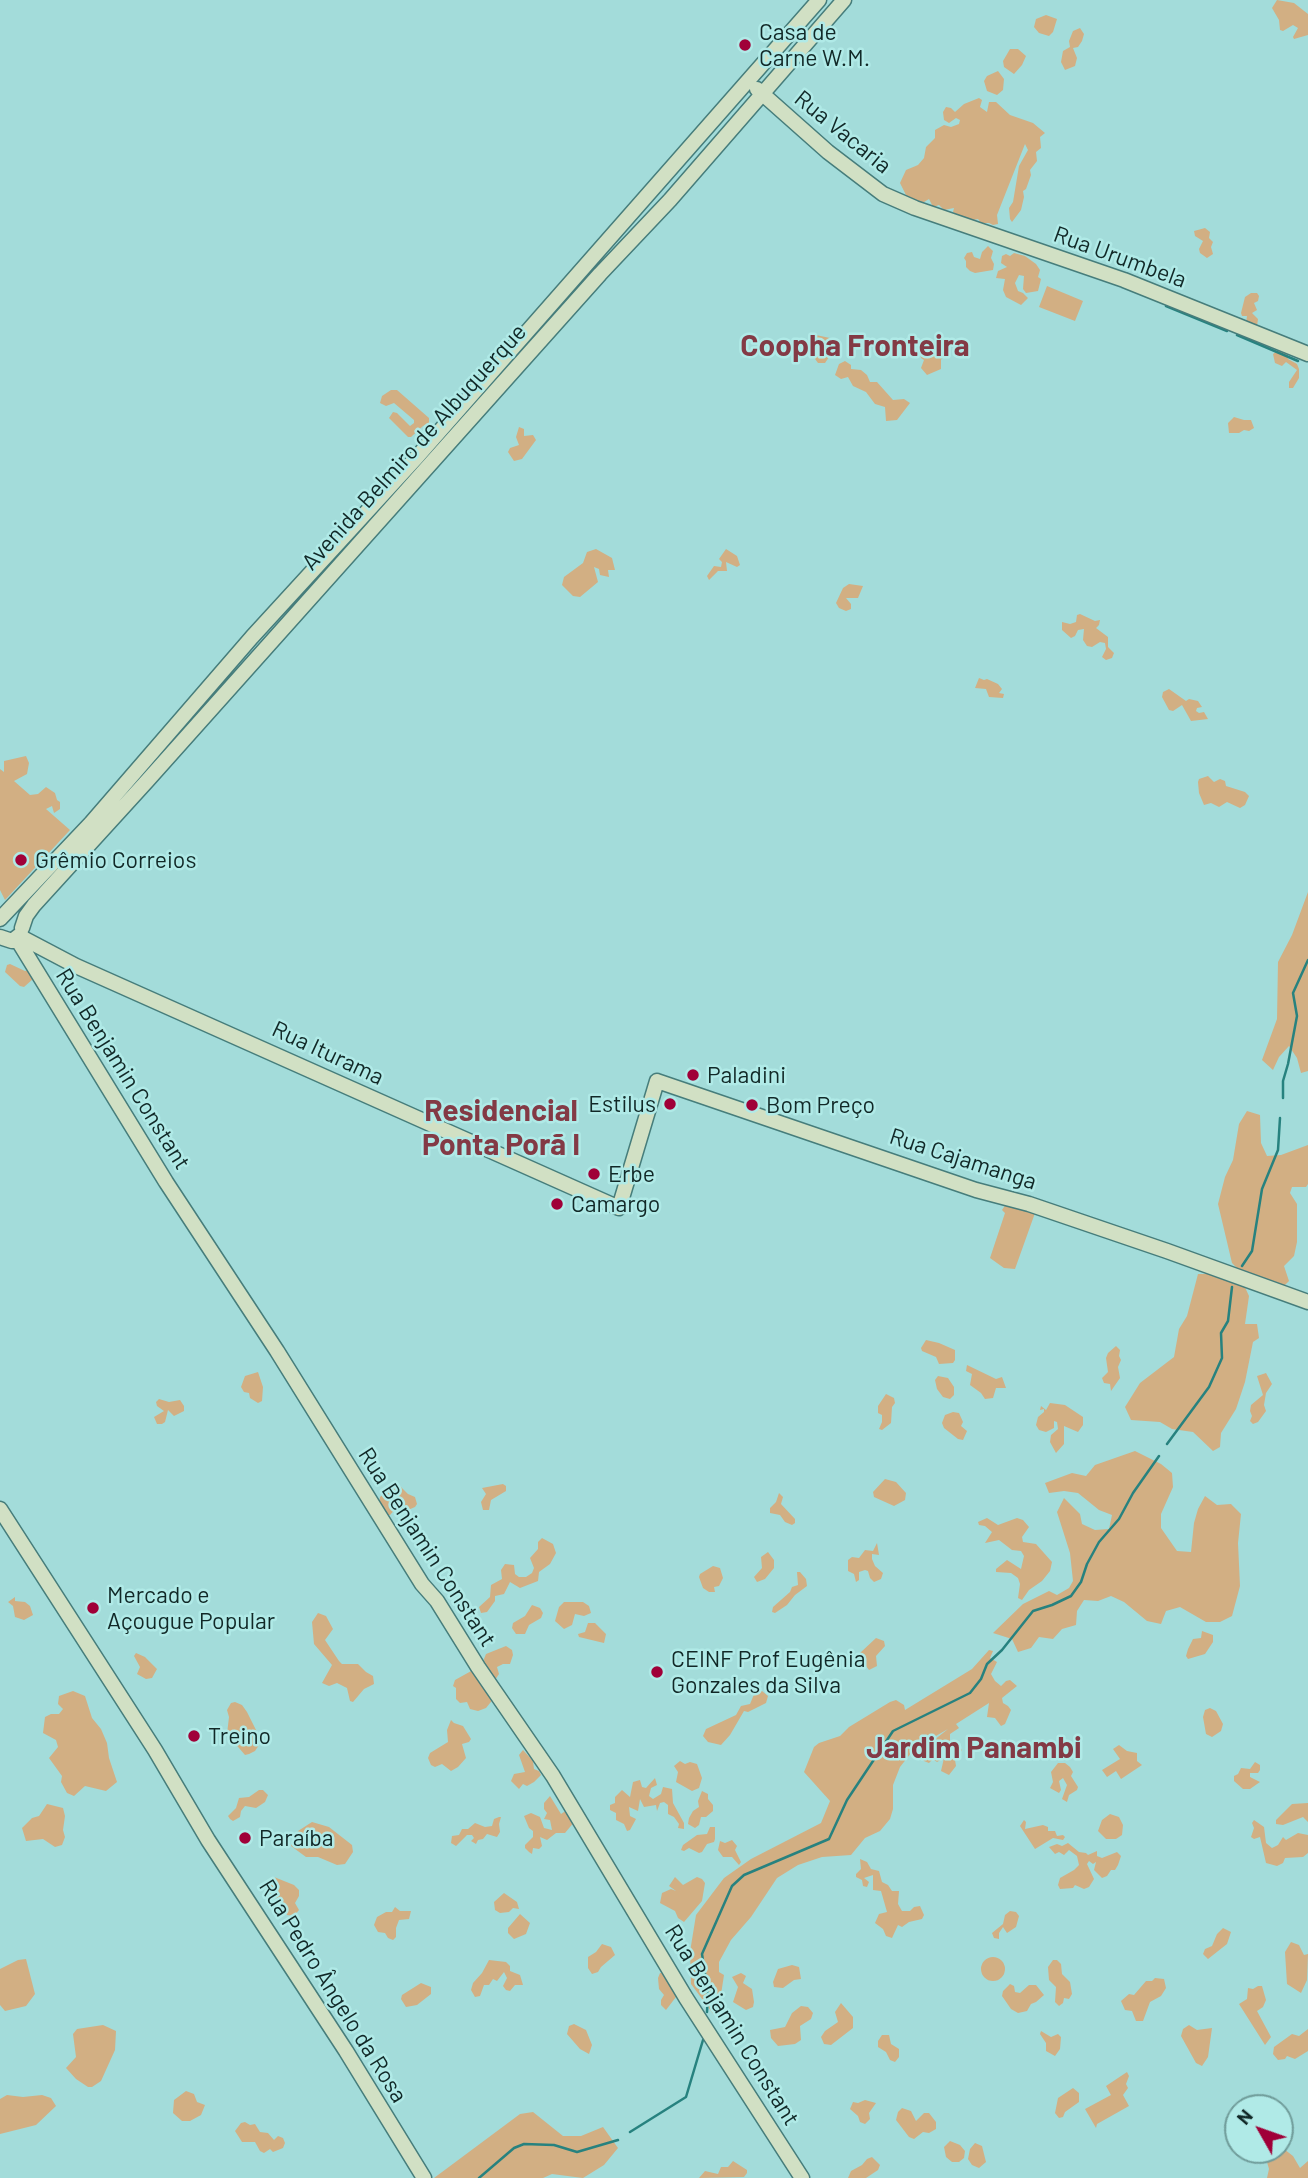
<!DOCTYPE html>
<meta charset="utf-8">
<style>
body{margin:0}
#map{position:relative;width:1308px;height:2178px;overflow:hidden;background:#a3dcda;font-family:Barlow,sans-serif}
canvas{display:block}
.north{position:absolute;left:1224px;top:2094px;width:70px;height:70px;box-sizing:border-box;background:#b0eae7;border:2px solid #709c9a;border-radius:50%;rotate:310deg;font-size:19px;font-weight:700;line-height:28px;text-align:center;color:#112827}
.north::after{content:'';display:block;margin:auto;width:24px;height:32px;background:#a00038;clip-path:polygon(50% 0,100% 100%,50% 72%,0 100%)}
</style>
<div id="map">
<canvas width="1308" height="2178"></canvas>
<div class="north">N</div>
</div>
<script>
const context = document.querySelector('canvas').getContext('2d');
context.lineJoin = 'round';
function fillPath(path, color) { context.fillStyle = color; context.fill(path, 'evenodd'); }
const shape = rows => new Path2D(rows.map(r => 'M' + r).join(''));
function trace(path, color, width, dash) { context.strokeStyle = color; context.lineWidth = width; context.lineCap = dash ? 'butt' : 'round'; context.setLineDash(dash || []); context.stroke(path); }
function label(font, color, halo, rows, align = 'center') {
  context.font = font + ' Barlow,sans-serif'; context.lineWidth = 5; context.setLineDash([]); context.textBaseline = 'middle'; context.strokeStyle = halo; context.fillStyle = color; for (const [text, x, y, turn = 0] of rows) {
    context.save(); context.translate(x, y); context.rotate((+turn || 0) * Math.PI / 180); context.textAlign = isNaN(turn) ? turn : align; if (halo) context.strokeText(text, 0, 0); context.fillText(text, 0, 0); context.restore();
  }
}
fillPath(shape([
 [1277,0,1294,3,1308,14,1308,35,1294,39,1293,37,1298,28,1293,25,1283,31,1280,30,1279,20,1272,8],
 [1046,15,1057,19,1053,32,1049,36,1039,33,1034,27,1036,19],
 [1080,28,1084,34,1082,41,1078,47,1073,48,1077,58,1075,66,1065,70,1061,62,1063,51,1070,47,1069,41,1073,31],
 [1010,49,1018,49,1026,56,1022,65,1014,74,1004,67,1003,61],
 [998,71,1004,79,1003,90,997,95,987,91,984,81,987,76],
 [979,98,982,100,980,107,987,112,989,102,996,102,1010,115,1033,123,1045,133,1040,137,1041,148,1036,152,1037,161,1030,170,1031,175,1026,189,1023,191,1024,197,1021,210,1012,222,1010,219,1009,208,1013,202,1019,166,1028,150,1025,144,997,215,998,224,993,225,989,223,981,223,978,219,973,220,958,215,953,212,954,208,944,210,939,205,933,207,929,199,924,202,913,201,907,197,900,183,906,170,918,165,924,158,926,147,935,138,935,130,944,125,951,127,959,124,960,120,956,118,949,123,944,120,943,112,946,107,951,108,955,112,964,104],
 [1205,228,1210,232,1209,238,1213,242,1211,247,1213,254,1207,258,1200,253,1199,249,1203,241,1195,236,1194,231],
 [988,246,993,251,991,258,994,264,993,270,975,273,970,271,966,267,966,261,964,258,967,253,972,252,974,257,980,259,982,252],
 [1014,253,1025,256,1036,264,1040,270,1038,277,1041,279,1038,291,1026,293,1023,289,1024,276,1019,275,1015,283,1018,291,1023,293,1028,298,1021,305,1006,297,1003,290,1005,279,996,278,998,271,1007,267,1001,263,1002,256,1006,254,1010,256],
 [1047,286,1083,301,1075,321,1039,307],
 [1251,293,1257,293,1259,296,1258,301,1254,303,1257,310,1252,313,1258,319,1257,326,1246,323,1247,316,1242,316,1241,313,1245,297],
 [816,335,830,338,835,348,825,363,818,363,810,352,808,343],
 [937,344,942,345,945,350,941,360,941,369,927,375,921,368,924,360,921,358,920,353,925,350,934,350],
 [1280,349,1286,351,1288,359,1297,364,1299,369,1299,378,1293,388,1289,388,1289,382,1297,370,1286,362,1282,366,1275,363,1273,354],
 [845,361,851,365,851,369,861,370,867,375,870,382,877,382,893,400,904,399,910,403,897,420,886,421,885,407,875,404,866,392,853,386,848,377,841,379,835,375,839,364],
 [391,390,397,390,429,418,429,423,423,426,411,437,408,437,389,418,393,412,397,413,410,426,414,423,414,420,394,403,386,406,380,403,382,396],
 [1234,417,1244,420,1251,420,1254,428,1249,431,1244,430,1239,433,1229,433,1228,423],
 [519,427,524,429,524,436,533,435,536,440,522,459,514,461,508,452,510,448,519,445,516,437],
 [596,549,612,558,615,570,608,570,609,577,600,575,599,569,594,567,598,582,580,597,573,596,562,585,564,577,583,563,587,552],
 [726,549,737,556,740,565,737,567,726,562,727,571,718,571,709,580,707,576,714,566,721,567,722,562,719,559],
 [849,584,863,586,858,598,846,598,851,604,851,609,846,611,839,608,836,603,843,588],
 [1080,614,1095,621,1100,620,1099,625,1096,628,1108,637,1108,647,1114,653,1112,658,1106,660,1102,657,1106,649,1105,643,1100,642,1092,647,1087,646,1083,640,1084,629,1078,630,1075,636,1071,638,1062,630,1062,622,1070,624,1076,622,1077,615],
 [979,678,984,680,987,679,998,684,1002,689,999,693,1004,694,1003,698,989,697,986,689,975,688],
 [1169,689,1186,701,1189,699,1198,701,1202,707,1197,708,1196,711,1199,713,1204,712,1208,719,1191,721,1182,705,1173,711,1169,710,1162,697,1163,692],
 [26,756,29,763,27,774,14,781,30,795,38,794,46,787,55,793,57,800,60,802,60,809,54,813,52,806,46,809,70,830,5,900,0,890,0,769,4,772,4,761],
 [1208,776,1214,782,1220,779,1225,781,1226,786,1245,792,1249,796,1245,805,1240,808,1227,802,1219,807,1211,803,1204,805,1199,793,1198,782,1199,779],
 [1308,892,1308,1071,1301,1073,1297,1058,1289,1046,1279,1057,1273,1070,1262,1060,1277,1019,1278,962,1292,935],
 [10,964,25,971,29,970,34,975,33,979,24,987,20,986,5,972,7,965],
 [1247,1111,1260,1115,1261,1143,1267,1156,1281,1155,1308,1145,1308,1184,1306,1187,1292,1187,1290,1193,1297,1204,1297,1242,1294,1256,1284,1266,1289,1281,1281,1289,1242,1273,1232,1263,1218,1204,1225,1177,1233,1160,1239,1124],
 [1008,1201,1035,1213,1015,1269,1004,1268,990,1258,1005,1213,1002,1210],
 [1198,1274,1212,1274,1243,1283,1249,1296,1245,1324,1257,1324,1259,1338,1253,1342,1245,1382,1236,1409,1221,1433,1220,1447,1213,1451,1193,1432,1172,1429,1160,1422,1131,1420,1125,1407,1140,1383,1174,1357,1179,1329,1187,1316],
 [926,1340,939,1343,955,1350,955,1360,953,1363,939,1364,936,1357,922,1351,921,1348],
 [1116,1346,1120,1350,1119,1356,1121,1360,1118,1367,1120,1378,1111,1391,1110,1384,1104,1383,1102,1378,1108,1372,1106,1358,1108,1353],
 [967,1365,996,1379,1002,1377,1006,1388,996,1388,993,1398,985,1399,981,1393,970,1385,972,1374,966,1371],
 [258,1372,263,1387,262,1401,258,1403,250,1398,249,1393,244,1392,241,1387,245,1376],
 [1266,1373,1272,1384,1266,1393,1264,1405,1266,1411,1258,1422,1253,1424,1250,1421,1252,1416,1250,1411,1251,1405,1263,1395,1257,1376],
 [938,1376,948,1378,954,1387,954,1395,950,1399,943,1397,937,1389,935,1380],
 [886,1394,894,1398,895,1403,892,1407,891,1423,882,1430,879,1429,882,1422,882,1415,878,1413,878,1406],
 [159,1399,169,1402,180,1400,184,1406,184,1411,174,1416,168,1410,165,1422,162,1424,157,1424,154,1417,164,1411,157,1406,156,1402],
 [1050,1403,1065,1405,1083,1417,1083,1425,1078,1432,1064,1426,1064,1444,1056,1453,1050,1442,1051,1435,1058,1429,1057,1422,1054,1421,1054,1428,1046,1432,1039,1430,1036,1425,1038,1417,1044,1412,1044,1409,1040,1410,1041,1406,1046,1410],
 [953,1412,959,1413,963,1422,961,1426,967,1431,963,1440,958,1439,944,1428,942,1423,945,1415],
 [1135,1451,1161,1464,1172,1473,1173,1487,1161,1514,1161,1528,1177,1551,1191,1552,1194,1523,1198,1509,1205,1496,1217,1505,1231,1504,1241,1514,1238,1543,1240,1586,1232,1616,1220,1622,1206,1622,1180,1607,1166,1611,1161,1624,1147,1621,1124,1602,1111,1596,1098,1601,1084,1600,1077,1611,1076,1625,1062,1629,1053,1639,1039,1637,1031,1648,1018,1652,1012,1639,993,1633,1023,1604,1049,1591,1057,1595,1069,1588,1073,1581,1070,1553,1057,1512,1064,1498,1080,1514,1082,1524,1095,1530,1109,1529,1112,1515,1099,1510,1078,1493,1064,1491,1049,1493,1045,1483,1072,1473,1086,1476,1095,1465],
 [885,1479,896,1482,906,1493,905,1500,894,1506,874,1497,873,1492],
 [394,1484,398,1484,408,1494,415,1497,417,1504,415,1507,408,1510,399,1505,390,1515,386,1515,379,1504,380,1497],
 [503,1484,506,1486,506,1491,491,1500,489,1510,483,1510,481,1502,486,1494,482,1488],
 [779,1493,783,1497,781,1504,795,1519,795,1523,792,1525,785,1522,780,1515,770,1513,770,1508,776,1502],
 [987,1518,998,1525,1017,1518,1023,1520,1029,1527,1022,1537,1023,1542,1036,1544,1052,1562,1050,1571,1042,1581,1029,1590,1022,1600,1018,1598,1020,1584,1018,1578,1011,1573,996,1572,996,1569,1007,1560,1021,1569,1024,1556,1021,1551,1012,1550,999,1540,985,1543,992,1532,985,1526,979,1525,978,1522],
 [542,1538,553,1544,556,1553,550,1564,539,1572,538,1581,520,1588,510,1582,504,1594,495,1596,495,1601,487,1612,481,1613,479,1607,490,1597,491,1585,502,1579,501,1570,505,1564,514,1565,515,1574,519,1577,526,1577,532,1573,534,1568,530,1558,538,1549,538,1542],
 [877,1543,879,1555,872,1554,872,1559,875,1566,883,1573,881,1579,874,1582,870,1578,868,1571,865,1570,859,1572,859,1580,856,1582,854,1574,848,1571,848,1560,852,1557,859,1558,865,1550,873,1551],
 [768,1552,774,1560,774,1568,765,1579,757,1582,754,1577,762,1568,761,1557],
 [713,1566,720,1568,723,1578,719,1586,714,1587,715,1592,709,1592,703,1588,699,1577,700,1574],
 [797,1572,800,1572,806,1579,807,1586,795,1595,787,1605,775,1613,772,1612,773,1607,790,1592,792,1587,798,1585],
 [15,1597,15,1601,25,1602,30,1606,33,1615,24,1620,15,1617,13,1606,8,1602],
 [564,1602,583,1602,589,1606,591,1613,584,1616,575,1614,572,1625,564,1629,555,1621,559,1607],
 [532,1605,540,1608,543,1613,541,1618,529,1625,525,1634,516,1634,512,1628,513,1623,525,1616],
 [318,1613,326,1616,333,1629,325,1640,339,1661,342,1664,358,1664,366,1672,373,1676,374,1684,364,1689,353,1702,350,1701,347,1688,337,1683,329,1686,322,1683,332,1665,314,1644,312,1622],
 [588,1623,595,1623,606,1634,604,1643,579,1637,578,1634,585,1632],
 [1202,1631,1213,1635,1213,1642,1205,1654,1188,1659,1186,1656,1188,1649,1193,1639,1201,1638],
 [876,1638,884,1641,885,1646,876,1656,877,1666,869,1670,860,1658,860,1653],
 [506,1646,512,1650,513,1655,510,1664,503,1664,497,1667,499,1674,495,1680,499,1692,486,1708,478,1711,470,1709,467,1702,460,1703,456,1699,456,1688,453,1686,455,1680,473,1670,485,1668,484,1659,486,1654],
 [989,1650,993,1651,990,1658,997,1662,991,1674,995,1681,1001,1686,1006,1681,1010,1680,1017,1686,1002,1698,1003,1703,1008,1706,1011,1710,1005,1724,1001,1726,995,1718,987,1717,989,1703,956,1724,959,1728,950,1734,950,1741,956,1741,962,1750,960,1753,954,1754,956,1766,949,1775,941,1771,944,1758,937,1762,933,1759,929,1763,924,1761,921,1756,924,1748,948,1729,915,1748,900,1767,893,1785,893,1809,890,1819,880,1831,865,1838,851,1855,822,1857,798,1865,777,1878,751,1917,731,1940,719,1962,719,1972,724,1975,720,2001,714,2015,691,1984,690,1952,696,1915,724,1878,751,1859,821,1823,830,1801,804,1772,814,1747,819,1743,840,1736,849,1727,890,1702,896,1700,904,1705,905,1710,972,1669],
 [136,1653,145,1657,157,1669,152,1678,146,1679,137,1674,140,1667,134,1656],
 [73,1691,85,1696,92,1718,101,1729,107,1743,109,1758,117,1782,106,1791,85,1786,74,1796,67,1793,61,1782,62,1776,49,1758,58,1747,56,1740,43,1733,45,1717,51,1714,59,1714,63,1709,58,1704,59,1696],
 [762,1691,768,1696,766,1703,748,1712,744,1711,730,1735,721,1745,708,1742,703,1736,706,1729,736,1715,741,1706,750,1704,755,1692],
 [235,1702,242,1705,247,1712,260,1738,261,1742,255,1751,249,1754,245,1755,227,1734,229,1717,227,1710,231,1703],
 [1210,1708,1216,1711,1223,1724,1221,1731,1212,1737,1206,1734,1203,1717,1205,1710],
 [451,1720,454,1723,463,1726,471,1739,469,1742,462,1744,466,1758,458,1767,451,1771,442,1764,435,1767,431,1765,428,1758,430,1753,448,1742,447,1730],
 [1119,1745,1127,1751,1137,1753,1137,1761,1142,1765,1121,1779,1116,1771,1107,1777,1102,1770,1120,1759,1113,1749],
 [523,1750,533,1761,534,1769,539,1771,541,1775,534,1782,527,1786,523,1784,519,1789,511,1781,514,1774,525,1772,519,1755],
 [680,1761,685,1764,690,1762,697,1764,702,1778,699,1788,692,1791,676,1782,678,1772,674,1766],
 [1255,1762,1260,1765,1260,1770,1258,1773,1250,1773,1250,1777,1260,1782,1250,1789,1243,1789,1234,1781,1234,1776,1238,1774,1241,1768,1250,1769],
 [1058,1763,1065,1763,1070,1767,1073,1772,1071,1776,1078,1787,1077,1790,1069,1795,1067,1802,1062,1799,1067,1785,1063,1778,1059,1781,1061,1790,1059,1793,1050,1788,1053,1782,1051,1772],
 [655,1778,657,1785,651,1788,649,1796,653,1799,661,1794,663,1787,672,1789,673,1803,684,1823,684,1829,678,1828,679,1824,674,1817,668,1814,668,1805,664,1802,660,1803,657,1811,656,1805,644,1807,640,1799,638,1811,629,1807,630,1816,636,1819,630,1830,627,1831,624,1824,616,1820,616,1813,610,1810,610,1805,615,1803,615,1797,622,1790,630,1797,633,1782,640,1780,642,1787,646,1788],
 [259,1790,263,1790,268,1795,265,1802,256,1808,245,1806,241,1811,240,1817,233,1821,230,1819,228,1816,236,1808,239,1798,249,1797],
 [702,1791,708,1794,708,1799,713,1805,713,1811,706,1817,701,1817,699,1825,695,1828,688,1824,689,1818,693,1811,699,1807,698,1801],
 [550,1796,561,1814,567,1810,575,1821,565,1833,556,1833,547,1840,540,1837,542,1846,539,1849,533,1848,532,1854,529,1852,525,1848,525,1845,533,1837,533,1831,529,1828,524,1816,531,1813,540,1817,544,1828,552,1830,550,1820,544,1819,547,1813,544,1809,544,1803],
 [1308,1803,1308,1822,1303,1817,1283,1825,1276,1824,1276,1820,1292,1804],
 [47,1804,63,1808,65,1816,63,1830,65,1837,62,1845,55,1847,43,1839,26,1841,22,1828,32,1818,39,1816],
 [1110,1814,1119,1817,1123,1825,1122,1835,1116,1839,1106,1839,1098,1831,1102,1820],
 [499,1817,501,1817,499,1824,500,1832,497,1837,487,1834,483,1839,478,1840,476,1844,471,1841,474,1838,472,1835,467,1835,456,1846,451,1843,452,1836,459,1835,462,1829,468,1829,475,1823,485,1827,492,1826,494,1819],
 [1024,1820,1026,1822,1025,1829,1043,1825,1048,1827,1048,1831,1055,1831,1057,1836,1063,1835,1065,1837,1063,1840,1053,1838,1035,1849,1020,1826],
 [1254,1820,1264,1827,1266,1843,1272,1848,1278,1845,1283,1837,1286,1840,1298,1833,1308,1835,1308,1853,1303,1857,1285,1858,1283,1863,1277,1866,1266,1863,1260,1837,1254,1839,1251,1837,1254,1828,1252,1823],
 [312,1822,329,1827,352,1845,353,1852,345,1864,337,1865,318,1857,306,1857,291,1846,298,1831],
 [710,1827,715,1827,715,1839,714,1842,707,1844,702,1852,699,1853,689,1848,684,1851,681,1850,683,1845,697,1835,707,1834],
 [732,1840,737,1846,735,1850,741,1862,739,1865,732,1857,723,1857,718,1850,720,1841,725,1843],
 [1068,1843,1079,1852,1086,1853,1088,1855,1097,1851,1097,1856,1102,1858,1117,1852,1121,1856,1118,1865,1115,1870,1111,1870,1107,1876,1102,1878,1094,1870,1096,1862,1093,1864,1089,1861,1087,1864,1094,1879,1089,1887,1084,1889,1075,1885,1073,1888,1060,1889,1058,1885,1060,1878,1074,1870,1079,1865,1077,1856,1069,1850,1064,1855,1059,1852,1055,1854,1049,1847,1057,1844,1062,1846],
 [860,1859,867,1862,871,1869,879,1871,882,1882,888,1885,892,1891,899,1891,898,1904,902,1911,910,1911,914,1907,920,1906,924,1915,922,1919,909,1922,902,1927,898,1925,892,1938,886,1936,883,1929,875,1923,879,1914,887,1912,881,1891,873,1890,873,1875,864,1878,869,1882,867,1887,863,1886,862,1880,856,1877,856,1874,861,1869],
 [274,1877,294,1885,299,1890,299,1896,295,1903,299,1910,294,1916,287,1915,280,1899,268,1897,266,1894,265,1890,268,1880],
 [675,1877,683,1885,697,1877,702,1879,705,1883,702,1901,684,1922,678,1918,675,1911,660,1903,662,1893,671,1889,676,1891,669,1886],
 [504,1893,517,1902,519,1909,513,1908,509,1912,500,1913,495,1910,494,1902],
 [395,1907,400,1911,411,1911,409,1919,399,1920,396,1928,396,1937,393,1940,388,1938,385,1933,378,1932,374,1925,377,1917,386,1912,392,1912],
 [1010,1911,1016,1912,1019,1916,1016,1927,1007,1933,1003,1927,999,1933,999,1939,994,1938,992,1933,1003,1924,1005,1915],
 [520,1914,530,1923,526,1934,514,1939,508,1933,508,1928],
 [1223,1928,1231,1932,1227,1944,1208,1959,1203,1954,1205,1949,1212,1946,1217,1934],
 [1291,1942,1299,1945,1304,1955,1308,1954,1307,1980,1301,1993,1287,1984,1285,1952],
 [602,1944,611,1947,615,1955,601,1967,598,1972,592,1974,588,1968,588,1957,596,1952],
 '981 1969a12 12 0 1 1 24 0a12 12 0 1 1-24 0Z',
 [26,1959,35,1994,26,2006,5,2011,0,2005,0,1969,18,1960],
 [489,1960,506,1962,510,1966,510,1971,520,1975,523,1985,515,1985,510,1991,506,1990,503,1986,507,1978,504,1972,497,1981,493,1979,489,1985,484,1985,480,1996,475,1997,471,1990,473,1983,482,1973],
 [1053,1960,1057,1960,1061,1964,1062,1974,1070,1982,1072,1994,1069,1999,1064,1998,1063,2003,1059,2006,1055,2002,1056,1987,1049,1980,1048,1967],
 [792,1965,799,1967,801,1979,794,1980,783,1988,774,1987,773,1982,778,1969],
 [665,1972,677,1989,676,1997,666,2010,661,2005,661,2000,664,1995,659,1989,658,1978,660,1973],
 [741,1973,746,1976,743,1983,752,1989,754,2002,753,2007,746,2010,733,2002,738,1987,732,1977],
 [1155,1978,1164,1979,1166,1988,1161,1996,1150,2002,1143,2021,1136,2021,1132,2011,1125,2010,1121,2001,1129,1994,1134,1995,1146,1981,1152,1981],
 [421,1983,431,1987,431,1994,417,2005,406,2007,401,1999,402,1995],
 [1010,1984,1014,1986,1015,1992,1020,1993,1029,1985,1036,1985,1044,1995,1036,2002,1031,2004,1027,2011,1018,2013,1011,2009,1002,1996,1003,1991],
 [1258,1986,1262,1986,1266,2000,1263,2007,1257,2011,1271,2037,1265,2045,1239,2004,1247,1999,1248,1988,1253,1989],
 [841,2003,853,2017,853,2028,831,2045,824,2044,821,2037,825,2031,838,2022,835,2012],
 [801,2006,808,2007,813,2013,811,2019,800,2026,801,2040,795,2044,778,2046,771,2038,770,2030,785,2027,792,2013],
 [574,2024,586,2030,592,2045,589,2054,580,2049,567,2034,569,2026],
 [103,2025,116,2031,115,2050,101,2081,92,2087,88,2087,76,2079,66,2068,76,2057,73,2034,77,2029],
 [1189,2025,1197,2030,1212,2028,1208,2057,1202,2066,1196,2063,1181,2036,1183,2029],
 [1308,2029,1308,2051,1295,2059,1287,2056,1285,2059,1278,2060,1273,2054,1274,2047,1292,2034,1299,2036],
 [1041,2031,1051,2037,1058,2034,1061,2037,1060,2049,1055,2056,1046,2051,1046,2043,1040,2034],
 [882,2035,889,2035,891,2044,899,2049,899,2057,895,2062,890,2060,886,2052,878,2047,878,2041],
 [1127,2072,1129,2076,1126,2084,1128,2088,1123,2095,1129,2106,1097,2124,1096,2128,1085,2109,1111,2095,1106,2086],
 [1073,2088,1079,2093,1079,2102,1065,2112,1063,2117,1059,2118,1055,2113,1058,2098],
 [186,2091,194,2094,197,2102,205,2105,201,2115,190,2121,182,2121,173,2113,174,2100],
 [7,2095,23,2097,42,2095,51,2098,56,2106,36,2125,0,2134,0,2099],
 [865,2100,876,2103,869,2113,870,2119,865,2124,860,2122,858,2116,850,2109,853,2102,858,2103],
 [902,2108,911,2111,916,2121,924,2113,929,2113,936,2122,936,2129,929,2133,923,2132,914,2139,909,2137,896,2120,898,2112],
 [533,2112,563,2136,581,2136,603,2127,618,2148,604,2165,583,2178,552,2174,543,2178,434,2178,520,2114],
 [245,2122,250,2125,255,2124,260,2132,268,2133,274,2140,278,2136,283,2138,285,2143,283,2148,273,2152,270,2149,264,2153,260,2151,255,2142,242,2142,235,2131,241,2123],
 [950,2141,960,2145,965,2151,964,2158,959,2162,952,2162,946,2157,944,2147],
 [975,2143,982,2146,986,2162,979,2168,972,2165,968,2159,970,2149],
 [1280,2146,1293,2156,1300,2168,1308,2161,1308,2178,1267,2178,1269,2169,1267,2162,1258,2150,1280,2150],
 [872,2157,880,2165,878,2170,866,2178,848,2178,851,2171,862,2165,867,2159],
 [733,2161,747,2170,747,2173,744,2177,699,2178,705,2171,718,2174,721,2167,728,2167]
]), '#d2af83');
trace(shape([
 [1166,306,1227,331],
 [1237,335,1298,361],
 [1283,1098,1283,1081,1288,1064,1297,1016,1293,993,1308,960],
 [1242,1266,1252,1251,1262,1189,1278,1150,1280,1118],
 [1167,1444,1209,1387,1222,1358,1221,1333,1228,1321,1232,1287],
 [707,2012,708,1994,702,1954,732,1886,744,1875,829,1839,847,1800,893,1731,970,1693,981,1679,987,1664,1002,1650,1033,1611,1052,1605,1071,1596,1081,1582,1087,1564,1099,1542,1119,1519,1133,1493,1159,1456],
 [630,2132,686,2097,703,2040],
 [479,2178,514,2148,524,2144,554,2145,577,2152,618,2140]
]), '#27827f', 2.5);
const secondary = shape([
 [757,89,828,152,883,194,915,208,1124,280,1308,354],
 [0,919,91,823,252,637,417,457,819,0],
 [22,928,26,916,34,905,147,781,600,274,670,200,844,0],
 [19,936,76,966,619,1208,657,1081,976,1190,1029,1204,1167,1251,1308,1302],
 [0,937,12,941,21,934],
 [17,939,166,1182,277,1351,422,1584,437,1601,478,1667,553,1776,686,1998,802,2178],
 [0,1509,155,1750,208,1840,346,2051,424,2178]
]);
trace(secondary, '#467d7b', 17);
trace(secondary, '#d1e0c4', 14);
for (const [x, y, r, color] of [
 [745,45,7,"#a00038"],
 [21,860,7,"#a00038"],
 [693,1075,7,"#a00038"],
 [670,1104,7,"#a00038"],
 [752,1105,7,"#a00038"],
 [594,1174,7,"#a00038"],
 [557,1204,7,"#a00038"],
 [93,1608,7,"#a00038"],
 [657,1672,7,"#a00038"],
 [194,1736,7,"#a00038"],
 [245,1838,7,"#a00038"]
]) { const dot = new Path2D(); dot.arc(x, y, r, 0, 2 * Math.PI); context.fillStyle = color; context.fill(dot); trace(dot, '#b0eae7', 2.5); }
label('23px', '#112827', '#b0eae7', [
 ["Casa de",759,32],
 ["Carne W.M.",759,58],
 ["Grêmio Correios",35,860],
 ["Paladini",707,1075],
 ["Estilus",656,1104,"right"],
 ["Bom Preço",766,1105],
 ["Erbe",608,1174],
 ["Camargo",571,1204],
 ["Mercado e",107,1595],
 ["Açougue Popular",107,1621],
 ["CEINF Prof Eugênia",671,1659],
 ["Gonzales da Silva",671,1685],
 ["Treino",208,1736],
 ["Paraíba",259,1838]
], 'left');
label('23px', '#112827', '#b0eae7', [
 ["Rua Vacaria",843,132,39],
 ["Rua Urumbela",1120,257,20],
 ["Avenida Belmiro de Albuquerque",414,447,-48],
 ["Rua Iturama",328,1053,25],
 ["Rua Benjamin Constant",123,1069,58],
 ["Rua Cajamanga",963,1159,18],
 ["Rua Benjamin Constant",427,1547,57],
 ["Rua Pedro Ângelo da Rosa",333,1991,58],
 ["Rua Benjamin Constant",732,2025,58]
]);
label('bold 30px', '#833a45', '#b0eae7', [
 ["Coopha Fronteira",855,346],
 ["Residencial",501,1111],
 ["Ponta Porã I",501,1145],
 ["Jardim Panambi",974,1748]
]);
</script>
